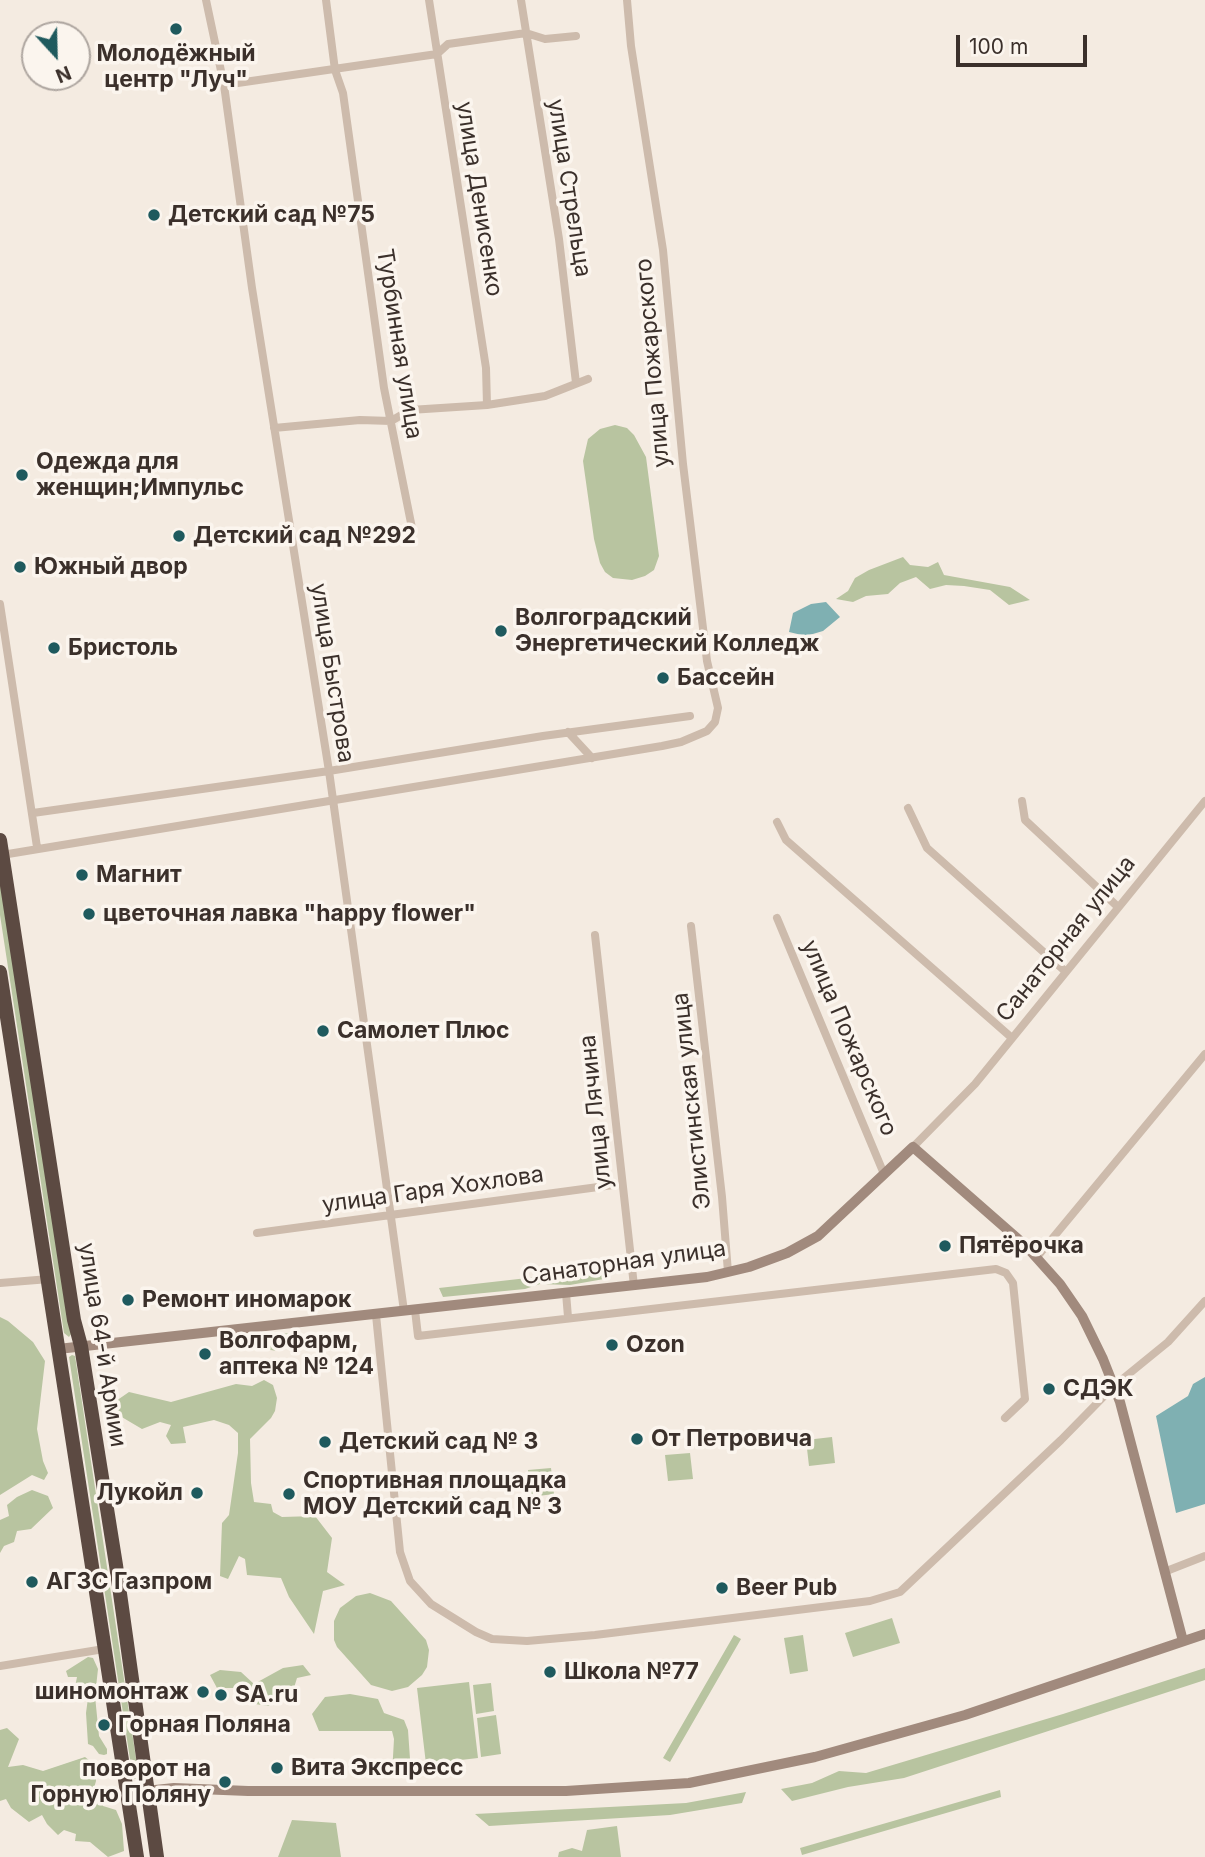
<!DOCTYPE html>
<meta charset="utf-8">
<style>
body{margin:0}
#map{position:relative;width:1205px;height:1857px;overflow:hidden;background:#f4ebe1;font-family:Inter,sans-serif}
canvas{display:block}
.north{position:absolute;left:21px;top:21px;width:70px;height:70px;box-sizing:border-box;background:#fbf5ee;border:2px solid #aea6a0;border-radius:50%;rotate:158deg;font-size:19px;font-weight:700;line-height:28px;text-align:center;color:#3b302b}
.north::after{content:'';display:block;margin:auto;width:24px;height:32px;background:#1f5a5e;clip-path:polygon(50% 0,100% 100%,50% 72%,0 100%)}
.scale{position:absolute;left:956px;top:35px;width:131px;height:32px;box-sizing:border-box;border:4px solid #3b302b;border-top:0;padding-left:9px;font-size:21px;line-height:24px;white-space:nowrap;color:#3b302b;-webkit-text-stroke:5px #fbf5ee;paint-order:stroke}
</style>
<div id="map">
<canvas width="1205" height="1857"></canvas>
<div class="north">N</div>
<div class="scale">100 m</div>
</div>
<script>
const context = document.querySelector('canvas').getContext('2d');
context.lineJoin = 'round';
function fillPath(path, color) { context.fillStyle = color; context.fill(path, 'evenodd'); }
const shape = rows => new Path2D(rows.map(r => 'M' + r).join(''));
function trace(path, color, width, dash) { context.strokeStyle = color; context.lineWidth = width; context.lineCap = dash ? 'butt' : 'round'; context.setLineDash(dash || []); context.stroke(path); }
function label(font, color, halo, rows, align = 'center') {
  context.font = font + ' Inter,sans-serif'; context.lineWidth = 7; context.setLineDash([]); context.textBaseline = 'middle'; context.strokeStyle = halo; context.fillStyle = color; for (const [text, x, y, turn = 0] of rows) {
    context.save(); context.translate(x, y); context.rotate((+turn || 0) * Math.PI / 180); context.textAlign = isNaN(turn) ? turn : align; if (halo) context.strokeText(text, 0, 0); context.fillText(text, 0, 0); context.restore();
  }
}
fillPath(shape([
 [615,425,627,428,634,435,646,457,659,556,654,570,645,576,632,580,613,578,605,572,600,563,594,539,583,461,588,439,600,429],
 [903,557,910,565,928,567,938,562,944,575,1010,587,1030,600,1009,605,990,590,964,586,946,585,930,589,916,577,900,583,888,594,866,596,853,602,836,599,848,591,855,578,869,570],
 [0,875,71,1334,69,1337,64,1333,0,915],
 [607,1269,604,1279,570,1285,540,1284,525,1289,443,1297,439,1288],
 [0,1317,8,1321,33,1342,45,1361,37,1429,43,1461,48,1473,44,1480,32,1475,0,1495],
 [290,1333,295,1335,277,1351,259,1348,247,1350,237,1345,240,1339],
 [72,1355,75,1356,139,1778,136,1779,133,1779,69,1357],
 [264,1380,273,1385,277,1398,275,1411,271,1418,250,1439,251,1483,254,1502,271,1504,273,1512,282,1517,315,1516,332,1538,327,1572,345,1585,323,1591,314,1634,289,1597,281,1578,247,1575,245,1559,239,1556,228,1579,220,1576,222,1523,229,1515,238,1453,238,1433,229,1425,214,1420,183,1427,186,1443,171,1444,166,1436,171,1425,160,1422,142,1429,120,1416,116,1401,129,1392,171,1402,236,1384,252,1386],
 [832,1437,835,1463,809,1466,806,1440],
 [690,1453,693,1479,668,1481,665,1455],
 [551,1468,554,1494,530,1497,528,1470],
 [32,1490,48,1496,53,1508,31,1529,17,1531,14,1542,4,1546,0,1553,0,1520,9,1516,7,1505,17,1497],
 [370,1593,391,1601,426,1640,429,1650,427,1667,422,1675,408,1687,392,1691,371,1685,337,1647,334,1640,334,1621,340,1608,356,1596],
 [892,1618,900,1643,853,1657,845,1633],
 [734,1635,741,1639,670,1762,663,1758],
 [803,1635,808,1671,790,1674,784,1638],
 [88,1657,93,1658,98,1669,95,1696,99,1736,107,1749,107,1754,104,1755,99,1754,93,1746,88,1744,86,1713,88,1698,78,1693,75,1687,77,1677,68,1677,66,1671],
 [303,1665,311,1675,297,1678,293,1691,288,1694,281,1691,274,1703,268,1706,255,1704,233,1688,217,1688,210,1675,220,1670,241,1672,254,1684,283,1668],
 [1205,1668,1205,1680,904,1778,848,1787,792,1801,781,1789,812,1783,839,1771,866,1773,1063,1714],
 [469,1682,478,1758,426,1764,417,1688],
 [491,1683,494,1711,476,1714,473,1685],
 [350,1694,378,1699,384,1713,404,1720,408,1730,410,1759,409,1769,403,1777,392,1774,394,1739,392,1731,319,1731,312,1714,325,1697],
 [496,1715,501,1754,481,1757,477,1718],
 [7,1728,19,1739,8,1767,23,1765,43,1771,85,1757,95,1765,96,1781,92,1795,103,1799,103,1806,116,1810,122,1824,124,1851,108,1857,90,1842,75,1841,76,1834,64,1830,58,1835,47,1824,42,1815,29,1822,11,1808,6,1799,0,1801,0,1730],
 [1000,1790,1001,1797,802,1855,800,1848],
 [746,1792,742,1803,670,1815,489,1826,475,1814,686,1803],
 [292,1820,336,1823,341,1857,278,1857],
 [617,1826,621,1857,558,1857,559,1852,572,1848,582,1851,587,1830]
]), '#b8c4a0');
fillPath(shape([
 [826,602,840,617,823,631,806,636,789,632,793,613,811,604],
 [1205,1377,1205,1504,1176,1513,1156,1416,1188,1396,1193,1384]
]), '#7fb0b2');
trace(shape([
 [206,0,224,85,252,288,329,771,404,1311],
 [326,0,335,70,343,93,384,388,412,528],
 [429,0,486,368,487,405],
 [521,0,559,239,576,383],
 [224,85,437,54,448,44,526,33,545,39,576,36],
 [274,428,360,420,391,421,410,410,487,405,545,396,588,379],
 [0,604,37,847],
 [568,732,592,758],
 [1022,801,1025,820,1118,907],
 [908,808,927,848,1066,972],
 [33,813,329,771,543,736,690,716],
 [777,822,786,840,1012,1038],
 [2,855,662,746,681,742,707,731,715,722,718,708,707,661,683,464,663,250,631,46,627,0],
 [777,918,884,1174],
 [691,926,722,1197,728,1272],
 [595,935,634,1286],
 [913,1147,975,1084,1205,801],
 [257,1233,613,1185],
 [1037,1257,1205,1054],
 [0,1283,49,1279],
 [566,1293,568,1317],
 [415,1310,418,1336,996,1269,1006,1273,1013,1283,1025,1399,1005,1418],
 [376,1315,400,1552,410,1581,431,1604,476,1632,492,1639,527,1641,595,1635,870,1601,900,1592,1061,1440,1114,1386,1168,1342,1205,1301],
 [1164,1572,1205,1556],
 [0,1666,104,1649]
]), '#cdbbac', 8);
trace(shape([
 [58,1349,707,1277,749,1267,787,1253,818,1236,913,1147,1026,1246,1060,1284,1082,1316,1103,1359,1120,1402,1183,1641],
 [127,1793,174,1788,248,1791,566,1791,689,1783,815,1757,965,1715,1205,1634]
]), '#a18a7d', 10);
trace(shape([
 [0,840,74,1320,81,1346,116,1565,157,1857],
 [0,972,137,1857]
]), '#5c4a42', 14);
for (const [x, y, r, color] of [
 [176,29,7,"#1f5a5e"],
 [154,215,7,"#1f5a5e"],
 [22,475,7,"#1f5a5e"],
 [179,536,7,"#1f5a5e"],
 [20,567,7,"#1f5a5e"],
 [501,631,7,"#1f5a5e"],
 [54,648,7,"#1f5a5e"],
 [663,678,7,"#1f5a5e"],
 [82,875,7,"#1f5a5e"],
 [89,914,7,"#1f5a5e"],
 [323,1031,7,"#1f5a5e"],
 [945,1246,7,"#1f5a5e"],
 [128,1300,7,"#1f5a5e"],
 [612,1345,7,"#1f5a5e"],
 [205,1354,7,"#1f5a5e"],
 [1049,1389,7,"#1f5a5e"],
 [637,1439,7,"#1f5a5e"],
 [325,1442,7,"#1f5a5e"],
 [197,1493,7,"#1f5a5e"],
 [289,1494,7,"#1f5a5e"],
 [32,1582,7,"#1f5a5e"],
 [722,1588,7,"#1f5a5e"],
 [550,1672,7,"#1f5a5e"],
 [203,1692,7,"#1f5a5e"],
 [221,1695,7,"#1f5a5e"],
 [104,1725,7,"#1f5a5e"],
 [277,1768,7,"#1f5a5e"],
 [225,1782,7,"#1f5a5e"]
]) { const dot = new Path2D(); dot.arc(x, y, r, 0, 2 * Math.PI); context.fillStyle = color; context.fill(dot); trace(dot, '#fbf5ee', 2.5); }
label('bold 23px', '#3b302b', '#fbf5ee', [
 ["Молодёжный",176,54,"center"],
 ["центр \"Луч\"",176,80,"center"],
 ["Детский сад №75",168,215],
 ["Одежда для",36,462],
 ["женщин;Импульс",36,488],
 ["Детский сад №292",193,536],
 ["Южный двор",34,567],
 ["Волгоградский",515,618],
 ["Энергетический Колледж",515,644],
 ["Бристоль",68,648],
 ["Бассейн",677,678],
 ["Магнит",96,875],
 ["цветочная лавка \"happy flower\"",103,914],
 ["Самолет Плюс",337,1031],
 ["Пятёрочка",959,1246],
 ["Ремонт иномарок",142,1300],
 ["Волгофарм,",219,1341],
 ["аптека № 124",219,1367],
 ["Ozon",626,1345],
 ["СДЭК",1063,1389],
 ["От Петровича",651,1439],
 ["Детский сад № 3",339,1442],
 ["Спортивная площадка",303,1481],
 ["МОУ Детский сад № 3",303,1507],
 ["Лукойл",183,1493,"right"],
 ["АГЗС Газпром",46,1582],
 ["Beer Pub",736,1588],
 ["Школа №77",564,1672],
 ["шиномонтаж",189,1692,"right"],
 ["SA.ru",235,1695],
 ["Горная Поляна",118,1725],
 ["Вита Экспресс",291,1768],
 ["поворот на",211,1769,"right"],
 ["Горную Поляну",211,1795,"right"]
], 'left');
label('23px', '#3b302b', '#fbf5ee', [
 ["улица Стрельца",569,188,81],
 ["улица Денисенко",479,199,81],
 ["Турбинная улица",399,344,81],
 ["улица Пожарского",653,363,-95],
 ["улица Быстрова",332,673,81],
 ["Санаторная улица",1066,939,-51],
 ["улица Пожарского",849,1038,67],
 ["Элистинская улица",692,1101,-96],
 ["улица Лячина",596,1112,-96],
 ["улица Гаря Хохлова",433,1190,-8],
 ["Санаторная улица",624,1263,-8],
 ["улица 64-й Армии",102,1345,81]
]);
</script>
